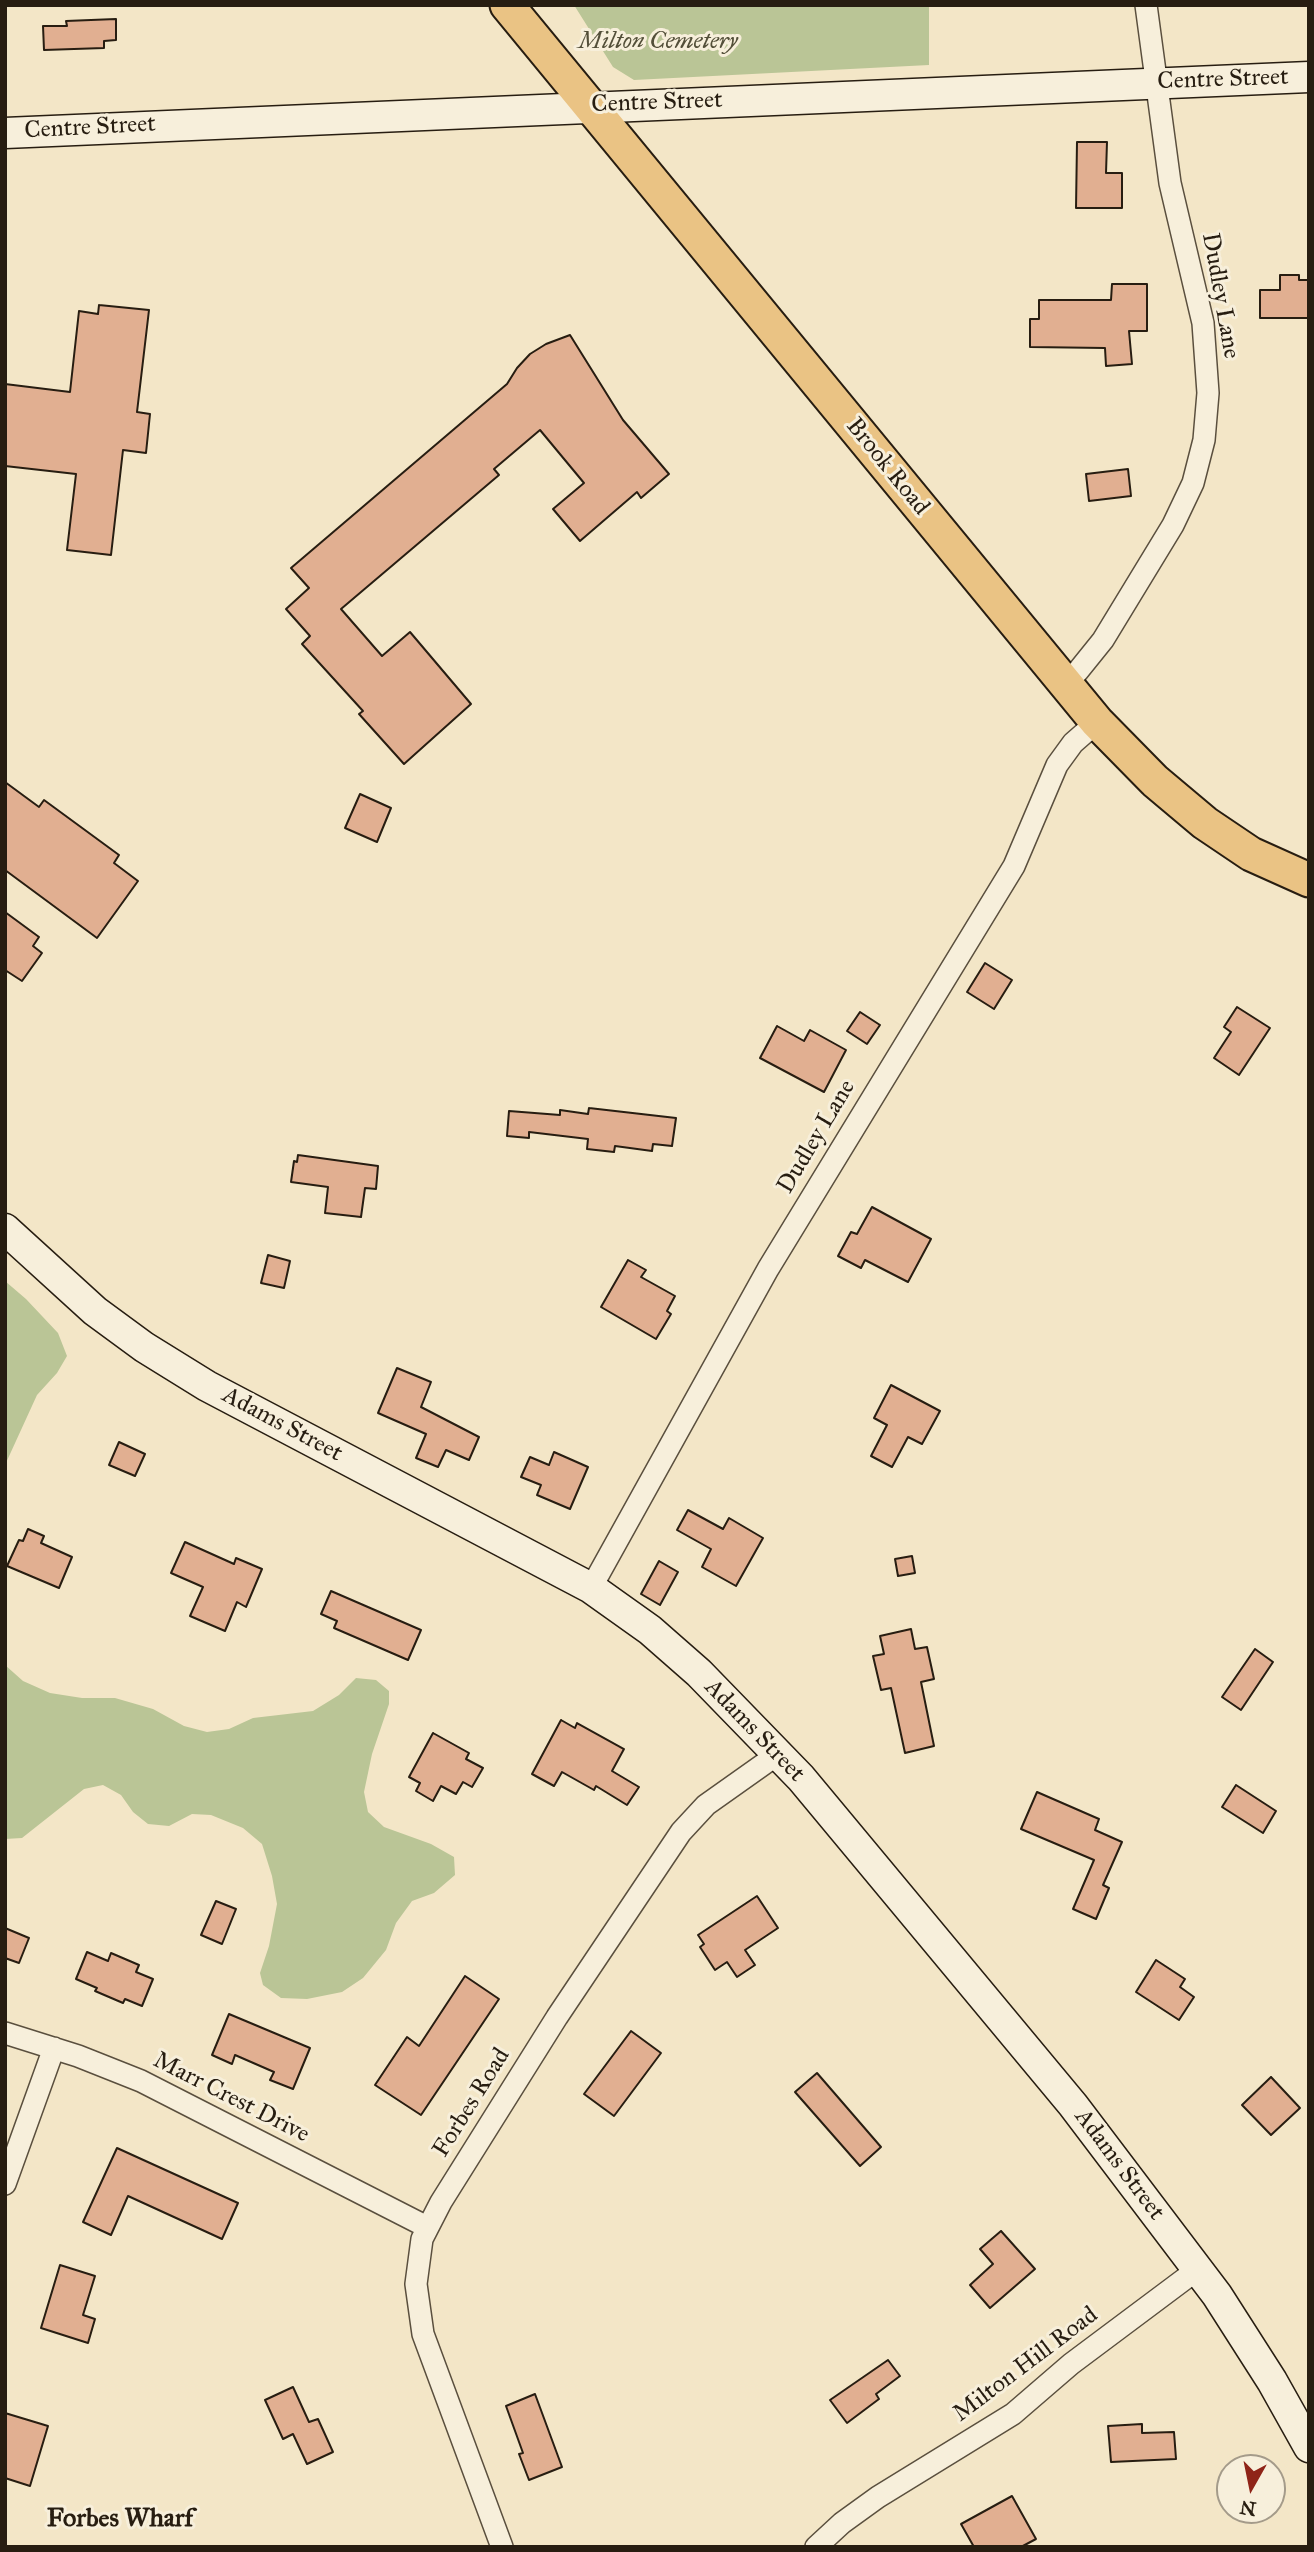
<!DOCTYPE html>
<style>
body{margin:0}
#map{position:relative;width:1314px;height:2552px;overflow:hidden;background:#f3e6c7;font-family:"IM FELL Great Primer",serif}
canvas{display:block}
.frame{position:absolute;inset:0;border:7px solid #271d11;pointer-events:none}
.north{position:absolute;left:1216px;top:2454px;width:70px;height:70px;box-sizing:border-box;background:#f7efdb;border:2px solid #a49b8a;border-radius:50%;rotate:189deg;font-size:19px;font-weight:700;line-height:28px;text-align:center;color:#271d11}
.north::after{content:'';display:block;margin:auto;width:24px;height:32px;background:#8f2418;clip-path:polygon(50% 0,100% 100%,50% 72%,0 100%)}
</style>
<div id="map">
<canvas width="1314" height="2552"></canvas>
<div class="frame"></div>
<div class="north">N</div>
</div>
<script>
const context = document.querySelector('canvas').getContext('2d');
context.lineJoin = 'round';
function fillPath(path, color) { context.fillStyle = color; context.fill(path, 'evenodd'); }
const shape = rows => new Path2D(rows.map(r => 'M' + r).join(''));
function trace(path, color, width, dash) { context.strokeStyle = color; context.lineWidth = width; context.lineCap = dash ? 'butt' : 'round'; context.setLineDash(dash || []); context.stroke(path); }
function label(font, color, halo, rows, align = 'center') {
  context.font = font + ' "IM FELL Great Primer",serif'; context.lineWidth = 6; context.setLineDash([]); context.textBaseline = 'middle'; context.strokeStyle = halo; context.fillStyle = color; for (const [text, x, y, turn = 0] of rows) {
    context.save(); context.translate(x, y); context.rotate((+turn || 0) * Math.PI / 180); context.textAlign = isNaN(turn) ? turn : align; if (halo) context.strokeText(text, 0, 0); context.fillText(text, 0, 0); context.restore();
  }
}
fillPath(shape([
 [574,5,929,5,929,65,634,80,613,67],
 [5,1281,26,1299,58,1333,67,1356,57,1373,37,1395,5,1465],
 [5,1665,23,1681,50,1693,82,1698,115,1698,153,1709,184,1726,207,1732,229,1729,253,1718,313,1711,339,1695,356,1678,376,1680,389,1691,389,1704,372,1754,364,1792,368,1812,384,1827,431,1844,454,1857,455,1875,434,1893,412,1901,396,1923,386,1950,363,1978,342,1992,307,1999,281,1998,263,1985,260,1973,269,1946,277,1904,272,1876,262,1844,243,1828,211,1815,192,1814,169,1826,148,1824,133,1812,121,1795,103,1785,84,1789,22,1838,5,1839]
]), '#bac596');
const building = shape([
 [116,19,116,40,104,41,104,48,44,50,43,26,67,26,66,21,116,19],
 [1077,142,1107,142,1106,173,1122,173,1122,208,1076,208,1077,142],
 [1280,275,1299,275,1299,280,1309,280,1309,318,1260,318,1260,290,1280,290,1280,275],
 [1112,284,1147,284,1147,331,1129,331,1132,364,1106,366,1105,348,1030,347,1030,319,1039,319,1039,300,1111,300,1112,284],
 [99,305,149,310,137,412,150,414,146,453,123,450,111,555,67,550,76,474,5,466,5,384,70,392,79,311,98,314,99,305],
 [570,335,623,420,669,474,641,498,637,492,580,541,553,509,584,483,540,430,494,469,499,475,341,609,382,656,410,632,471,704,404,764,359,714,363,711,302,644,310,636,286,609,309,588,291,568,507,384,517,368,530,354,546,344,570,335],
 [1128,469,1131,496,1089,501,1086,474,1128,469],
 [5,782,39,807,44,800,119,855,114,863,138,881,97,938,5,870,5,782],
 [360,794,391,808,377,842,345,828,360,794],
 [5,912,39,937,33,946,42,953,22,981,5,970,5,912],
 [985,963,1012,980,994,1009,967,992,985,963],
 [1237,1007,1270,1028,1239,1075,1214,1058,1231,1032,1224,1027,1237,1007],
 [860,1012,880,1025,867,1044,847,1031,860,1012],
 [777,1026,804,1041,810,1030,846,1050,824,1092,760,1058,777,1026],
 [589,1108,676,1118,672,1146,653,1144,652,1151,615,1146,614,1152,587,1149,588,1139,529,1132,529,1138,507,1136,509,1111,560,1115,560,1110,588,1114,589,1108],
 [298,1155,378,1166,376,1189,365,1188,361,1217,325,1213,328,1187,291,1182,294,1161,297,1162,298,1155],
 [872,1207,931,1239,908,1282,865,1260,861,1268,838,1256,851,1232,857,1234,872,1207],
 [268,1255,290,1261,284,1288,261,1283,268,1255],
 [628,1260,646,1270,641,1277,675,1296,667,1311,671,1314,656,1339,601,1307,628,1260],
 [397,1368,431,1382,421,1407,479,1437,469,1460,446,1450,438,1467,416,1458,426,1434,378,1413,397,1368],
 [891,1385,940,1411,922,1444,908,1437,892,1467,871,1456,887,1425,874,1418,891,1385],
 [119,1442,145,1454,135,1476,109,1465,119,1442],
 [554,1452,588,1467,570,1509,537,1495,541,1485,521,1477,530,1457,549,1465,554,1452],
 [688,1510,723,1529,729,1518,763,1538,736,1586,702,1567,711,1549,677,1530,688,1510],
 [28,1529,44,1536,41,1543,72,1557,59,1588,7,1566,19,1540,23,1541,28,1529],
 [185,1542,234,1564,236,1558,262,1569,246,1607,237,1602,225,1631,190,1616,203,1587,171,1573,185,1542],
 [912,1556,915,1573,898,1576,895,1559,912,1556],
 [659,1561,678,1572,660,1605,641,1594,659,1561],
 [331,1591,421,1630,408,1660,334,1628,337,1621,321,1614,331,1591],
 [911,1629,915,1649,927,1647,934,1679,921,1682,934,1746,905,1753,891,1688,881,1690,873,1656,884,1654,880,1636,911,1629],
 [1255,1649,1273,1662,1241,1710,1222,1697,1255,1649],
 [561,1720,575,1728,577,1723,624,1749,612,1771,639,1787,627,1805,596,1786,594,1790,562,1772,554,1786,532,1774,561,1720],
 [433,1733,469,1753,466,1759,483,1768,472,1787,463,1782,456,1794,441,1786,433,1801,416,1791,420,1783,409,1777,433,1733],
 [1236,1785,1276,1811,1263,1833,1222,1807,1236,1785],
 [1037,1792,1099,1819,1095,1830,1122,1842,1103,1885,1109,1888,1096,1919,1073,1909,1094,1860,1021,1829,1037,1792],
 [757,1896,778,1928,745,1950,755,1965,737,1977,727,1962,715,1970,700,1947,704,1944,698,1935,757,1896],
 [216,1901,236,1909,222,1944,201,1935,216,1901],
 [5,1928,29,1938,19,1963,5,1958,5,1928],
 [87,1952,108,1961,111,1953,139,1965,136,1972,153,1979,142,2006,125,1999,123,2003,95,1991,97,1988,76,1979,87,1952],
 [1156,1960,1185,1979,1180,1987,1194,1997,1179,2020,1136,1992,1156,1960],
 [465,1976,499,1999,421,2115,375,2085,407,2037,419,2046,465,1976],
 [229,2014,310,2048,293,2089,270,2080,274,2072,235,2055,232,2064,212,2055,229,2014],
 [631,2031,661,2053,614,2116,584,2094,631,2031],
 [817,2073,881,2147,860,2166,795,2092,817,2073],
 [1271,2077,1300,2108,1271,2135,1242,2105,1271,2077],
 [117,2148,238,2203,222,2239,128,2196,111,2235,83,2222,117,2148],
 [1001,2231,1035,2269,990,2308,970,2285,993,2264,980,2249,1001,2231],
 [60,2265,95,2276,83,2315,95,2319,88,2343,41,2328,60,2265],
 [888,2360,900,2376,876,2394,879,2399,847,2423,830,2400,888,2360],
 [293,2387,309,2422,318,2419,333,2452,307,2464,293,2434,283,2439,265,2400,293,2387],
 [535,2394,562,2467,529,2480,519,2454,523,2453,506,2406,535,2394],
 [5,2413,48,2426,30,2486,5,2478,5,2413],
 [1142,2424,1142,2433,1174,2432,1176,2459,1111,2462,1108,2426,1142,2424],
 [1012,2496,1036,2539,1021,2547,974,2547,961,2524,1012,2496]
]);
fillPath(building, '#e1af91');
trace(building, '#271d11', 2);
const street = shape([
 [1064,684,1078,671,1103,640,1173,525,1193,483,1204,440,1208,393,1203,323,1170,183,1146,5],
 [591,1588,768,1269,1014,866,1057,765,1073,743,1097,722],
 [5,2033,78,2056,141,2081,427,2227],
 [5,2184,54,2048],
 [502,2547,423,2334,416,2284,422,2239,441,2202,557,2017,681,1832,706,1805,778,1754],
 [816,2547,842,2523,878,2497,1013,2414,1071,2364,1198,2269]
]);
const secondary = shape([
 [5,133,1309,77],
 [5,1229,95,1311,144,1347,207,1386,591,1588,650,1630,699,1673,801,1778,1073,2105,1217,2295,1272,2381,1309,2447]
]);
const primary = shape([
 [507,5,1097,722,1155,781,1205,823,1251,854,1309,880]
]);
trace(street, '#5a4f3e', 24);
trace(secondary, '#271d11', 33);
trace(primary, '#271d11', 37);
trace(street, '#f7efdb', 21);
trace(secondary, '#f7efdb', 30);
trace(primary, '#eac384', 33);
label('italic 24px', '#534f39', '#f7efdb', [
 ["Milton Cemetery",658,42]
]);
label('24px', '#271d11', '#f7efdb', [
 ["Centre Street",1223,80,-2],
 ["Centre Street",657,103,-2],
 ["Centre Street",90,128,-3],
 ["Dudley Lane",1220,296,80],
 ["Brook Road",887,467,51],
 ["Dudley Lane",817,1137,-59],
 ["Adams Street",282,1425,28],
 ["Adams Street",754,1731,46],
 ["Marr Crest Drive",231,2098,27],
 ["Forbes Road",472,2103,-58],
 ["Adams Street",1119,2165,53],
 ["Milton Hill Road",1026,2365,-37]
]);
label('bold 26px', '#271d11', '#f7efdb', [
 ["Forbes Wharf",120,2520]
]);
</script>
